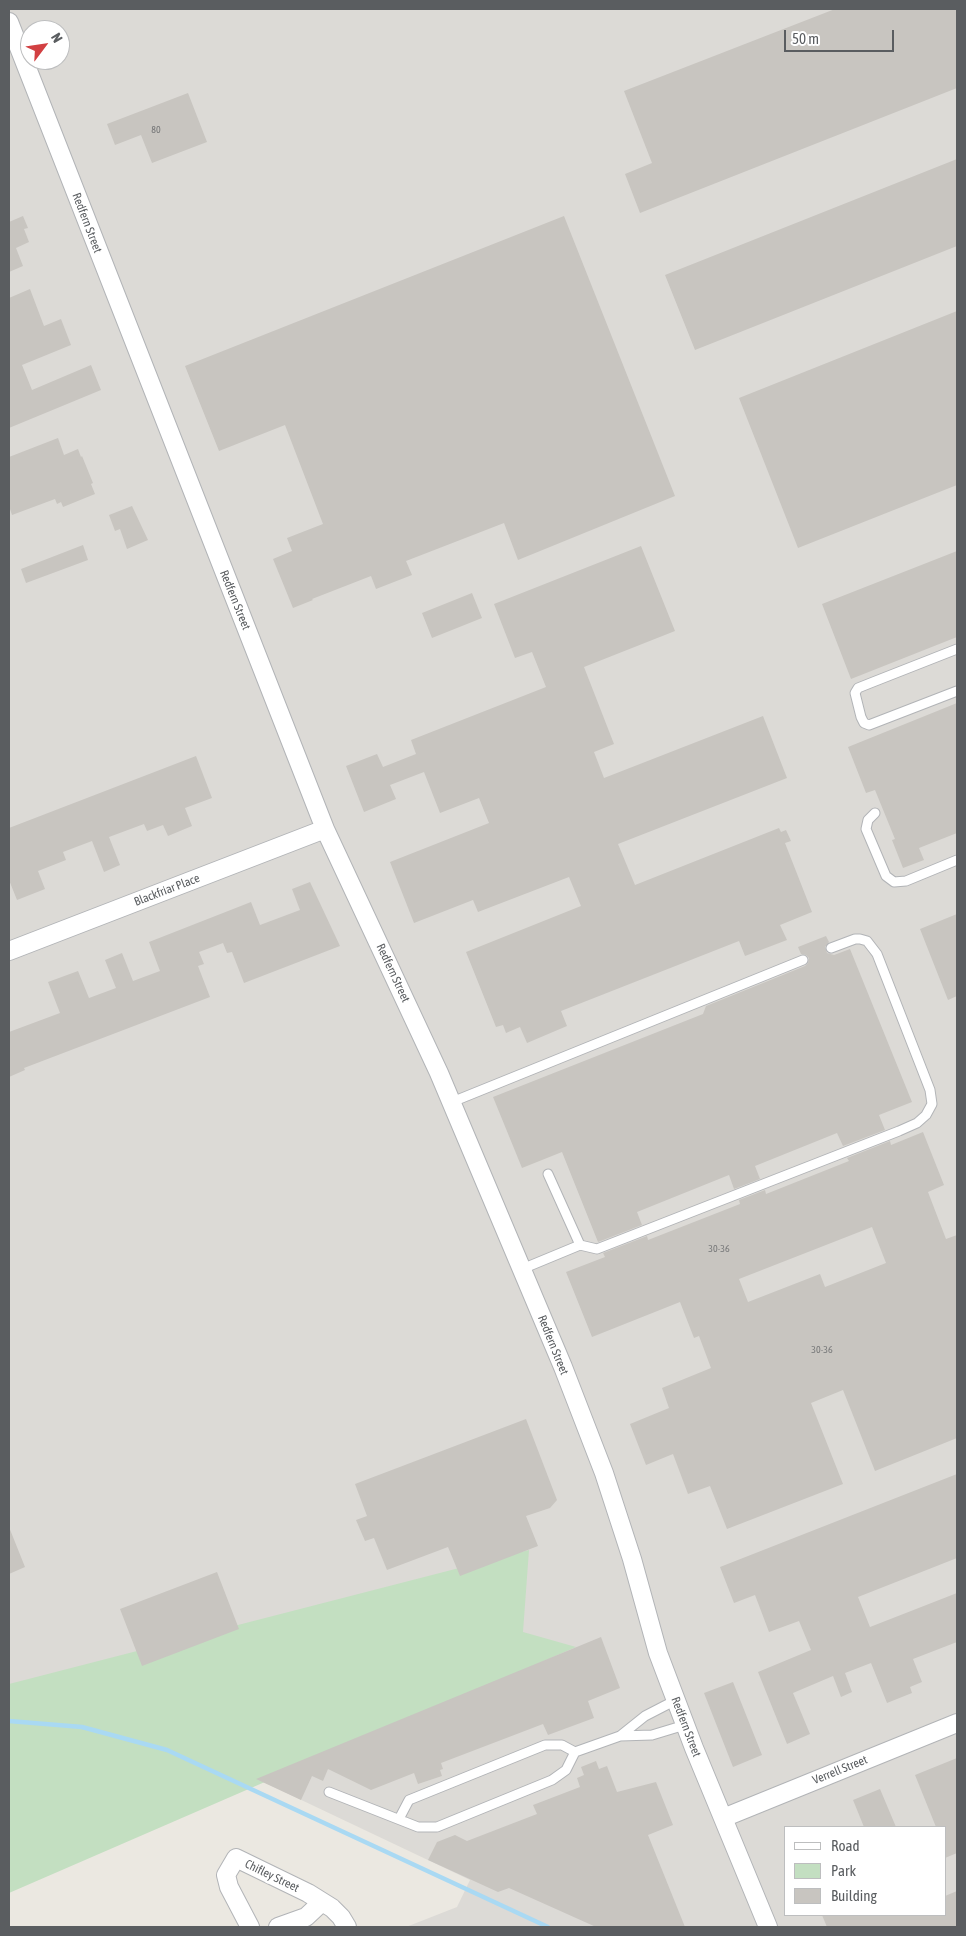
<!DOCTYPE html>
<style>
body{margin:0}
#map{position:relative;width:966px;height:1936px;overflow:hidden;background:#ebe8e1;font-family:"Asap Condensed",sans-serif}
canvas{display:block}
.frame{position:absolute;inset:0;border:10px solid #5a5d60;pointer-events:none}
.legend{position:absolute;left:784px;top:1826px;width:162px;height:90px;box-sizing:border-box;background:#fff;border:1px solid #bdbebf;margin:0;padding:6px 9px;list-style:none;font-size:15px;color:#5a5d60}
.legend li{display:flex;align-items:center;gap:10px;height:25px}
.legend b{width:25px;border:1px solid #bdbebf}
.north{position:absolute;left:20px;top:20px;width:50px;height:50px;box-sizing:border-box;background:#fff;border:1px solid #bdbebf;border-radius:50%;rotate:59deg;font-size:14px;font-weight:700;line-height:20px;text-align:center;color:#5a5d60}
.north::after{content:'';display:block;margin:auto;width:18px;height:22px;background:#d24042;clip-path:polygon(50% 0,100% 100%,50% 72%,0 100%)}
.scale{position:absolute;left:784px;top:30px;width:110px;height:22px;box-sizing:border-box;border:2px solid #5a5d60;border-top:0;padding-left:6px;font-size:15px;line-height:18px;white-space:nowrap;color:#5a5d60;-webkit-text-stroke:4px #fff;paint-order:stroke}
</style>
<div id="map">
<canvas width="966" height="1936"></canvas>
<div class="frame"></div>
<ul class="legend">
<li><b style="height:6px;background:#fff"></b>Road</li>
<li><b style="height:14px;background:#c3dfc1"></b>Park</li>
<li><b style="height:14px;background:#c8c5c0"></b>Building</li>
</ul>
<div class="north">N</div>
<div class="scale">50 m</div>
</div>
<script>
const context = document.querySelector('canvas').getContext('2d');
context.lineJoin = 'round';
function fillPath(path, color) { context.fillStyle = color; context.fill(path, 'evenodd'); }
const shape = rows => new Path2D(rows.map(r => 'M' + r).join(''));
function trace(path, color, width, dash) { context.strokeStyle = color; context.lineWidth = width; context.lineCap = dash ? 'butt' : 'round'; context.setLineDash(dash || []); context.stroke(path); }
function label(font, color, halo, rows, align = 'center') {
  context.font = font + ' "Asap Condensed",sans-serif'; context.lineWidth = 5; context.setLineDash([]); context.textBaseline = 'middle'; context.strokeStyle = halo; context.fillStyle = color; for (const [text, x, y, turn = 0] of rows) {
    context.save(); context.translate(x, y); context.rotate((+turn || 0) * Math.PI / 180); context.textAlign = isNaN(turn) ? turn : align; if (halo) context.strokeText(text, 0, 0); context.fillText(text, 0, 0); context.restore();
  }
}
fillPath(shape([
 [9,9,957,9,957,1927,406,1927,457,1907,470,1880,255,1778,9,1702],
 [30,30,60,30,60,60,30,60],
 [785,1827,945,1827,945,1915,785,1915]
]), '#dcdad6');
fillPath(shape([
 [529,1550,523,1632,576,1647,9,1893,9,1684]
]), '#c3dfc1');
trace(shape([
 [9,1721,82,1727,167,1750,548,1927]
]), '#a9d9f3', 4.5);
fillPath(shape([
 [835,9,957,9,957,88,640,213,625,174,652,163,624,91],
 [188,93,207,142,152,163,141,135,115,145,107,124],
 [957,159,957,246,695,350,665,275],
 [23,216,28,228,24,229,29,242,16,248,23,266,9,272,9,222],
 [564,216,675,496,518,560,504,523,406,561,412,575,376,589,371,576,312,599,313,600,293,608,273,559,292,551,287,538,323,524,285,425,219,451,185,366],
 [30,289,44,326,61,319,71,345,22,365,32,390,91,365,101,390,9,428,9,298],
 [957,311,957,485,798,548,739,398],
 [58,438,64,455,78,449,81,457,82,456,93,483,91,484,95,494,63,507,61,502,57,504,55,499,12,515,9,506,9,457],
 [132,506,148,540,127,549,120,529,115,531,109,515],
 [83,545,88,560,26,583,21,569],
 [641,546,675,631,584,667,614,744,594,752,604,778,763,716,787,778,618,844,635,885,779,828,781,832,786,830,791,841,785,843,812,912,780,925,787,940,745,956,739,941,561,1011,567,1026,527,1043,520,1027,506,1033,503,1025,496,1027,466,952,581,906,569,877,478,912,473,900,414,923,390,862,489,823,479,798,440,813,424,772,390,785,396,799,364,812,346,766,377,754,383,767,416,754,411,740,546,687,532,652,515,658,494,604],
 [957,551,957,637,851,679,822,604],
 [472,593,482,618,432,638,422,613],
 [957,703,957,833,919,848,924,860,903,868,892,840,895,839,875,790,866,793,848,747],
 [196,756,212,798,185,808,192,826,168,836,163,825,147,831,144,824,109,837,120,865,104,872,92,841,63,852,66,860,38,871,45,889,17,900,9,880,9,828],
 [310,882,340,946,244,983,232,952,227,953,223,943,199,952,204,964,198,966,210,997,24,1068,25,1070,9,1077,9,1032,60,1013,48,982,78,971,89,998,116,988,105,960,122,953,133,981,160,971,149,942,251,902,260,925,300,910,292,889],
 [957,914,957,996,948,1000,920,929],
 [826,936,829,942,825,947,827,953,834,955,850,949,912,1102,879,1115,885,1130,843,1146,837,1133,755,1166,760,1179,734,1189,729,1175,637,1212,642,1225,598,1242,562,1152,522,1168,493,1097,703,1014,706,1006,805,966,808,963,809,958,806,955,801,954,798,947],
 [923,1132,944,1185,928,1192,946,1239,957,1235,957,1438,875,1471,843,1390,811,1403,843,1484,727,1529,710,1486,688,1494,673,1454,646,1465,630,1424,669,1408,662,1388,711,1368,699,1336,694,1338,680,1302,592,1337,566,1272,605,1257,603,1253,647,1236,648,1240,740,1204,739,1200,765,1190,766,1194,849,1161,847,1158,890,1141,891,1145],
 [872,1227,886,1263,825,1287,820,1274,748,1302,739,1279],
 [526,1419,557,1500,550,1508,526,1516,538,1546,460,1576,448,1547,387,1570,374,1538,365,1541,356,1520,367,1516,355,1484],
 [957,1474,957,1558,858,1597,870,1627,957,1593,957,1642,913,1659,922,1682,910,1687,912,1693,887,1703,871,1663,845,1673,852,1692,841,1697,833,1676,793,1693,810,1734,787,1744,758,1672,811,1650,799,1621,769,1632,755,1595,734,1603,720,1567],
 [9,1527,25,1567,9,1574],
 [217,1572,239,1629,142,1666,120,1609],
 [601,1637,620,1688,588,1701,594,1718,548,1735,543,1724,441,1763,443,1769,440,1770,442,1776,418,1784,414,1773,371,1790,328,1769,323,1781,312,1776,301,1800,256,1779],
 [733,1682,762,1755,733,1767,704,1693],
 [957,1758,957,1853,945,1858,945,1827,936,1827,915,1775],
 [596,1761,599,1769,607,1766,617,1792,656,1782,673,1825,648,1835,685,1927,596,1927,509,1888,498,1892,428,1860,437,1842,455,1835,467,1841,537,1814,533,1805,580,1787,577,1778,584,1775,581,1767],
 [880,1789,896,1827,864,1827,853,1800],
 [957,1891,957,1927,827,1927,822,1915,945,1915,945,1896]
]), '#c8c5c0');
const service = shape([
 [957,649,873,682,858,688,855,693,861,717,864,723,869,725,957,691],
 [875,813,868,820,866,829,886,876,894,882,906,881,957,860],
 [452,1102,803,960],
 [548,1174,580,1245],
 [522,1269,580,1245,597,1249,899,1131,917,1123,926,1115,932,1104,930,1090,877,954,867,941,860,939,855,939,831,948],
 [620,1736,652,1735,685,1725],
 [329,1792,418,1827,437,1827,552,1780,566,1770,575,1752,620,1736,645,1716,676,1700],
 [399,1819,409,1800,545,1745,562,1745,575,1752]
]);
const minor = shape([
 [9,22,325,829,439,1073,563,1367,604,1473,632,1559,658,1653,694,1748,768,1927],
 [9,951,325,829],
 [723,1818,957,1723],
 [250,1927,229,1887,226,1875,236,1858,308,1893,332,1908,341,1917,347,1927],
 [278,1927,306,1917,322,1902]
]);
trace(service, '#b2b4b7', 11);
trace(minor, '#b2b4b7', 20);
trace(service, '#fff', 9);
trace(minor, '#fff', 18);
label('10px', '#767778', null, [
 ["80",156,130],
 ["30-36",719,1249],
 ["30-36",822,1350]
]);
label('12px', '#5a5d60', '#fff', [
 ["Redfern Street",87,223,69],
 ["Redfern Street",235,600,68],
 ["Blackfriar Place",167,890,-21],
 ["Redfern Street",393,973,65],
 ["Redfern Street",553,1345,68],
 ["Redfern Street",686,1727,69],
 ["Verrell Street",840,1770,-22],
 ["Chifley Street",272,1876,26]
]);
</script>
